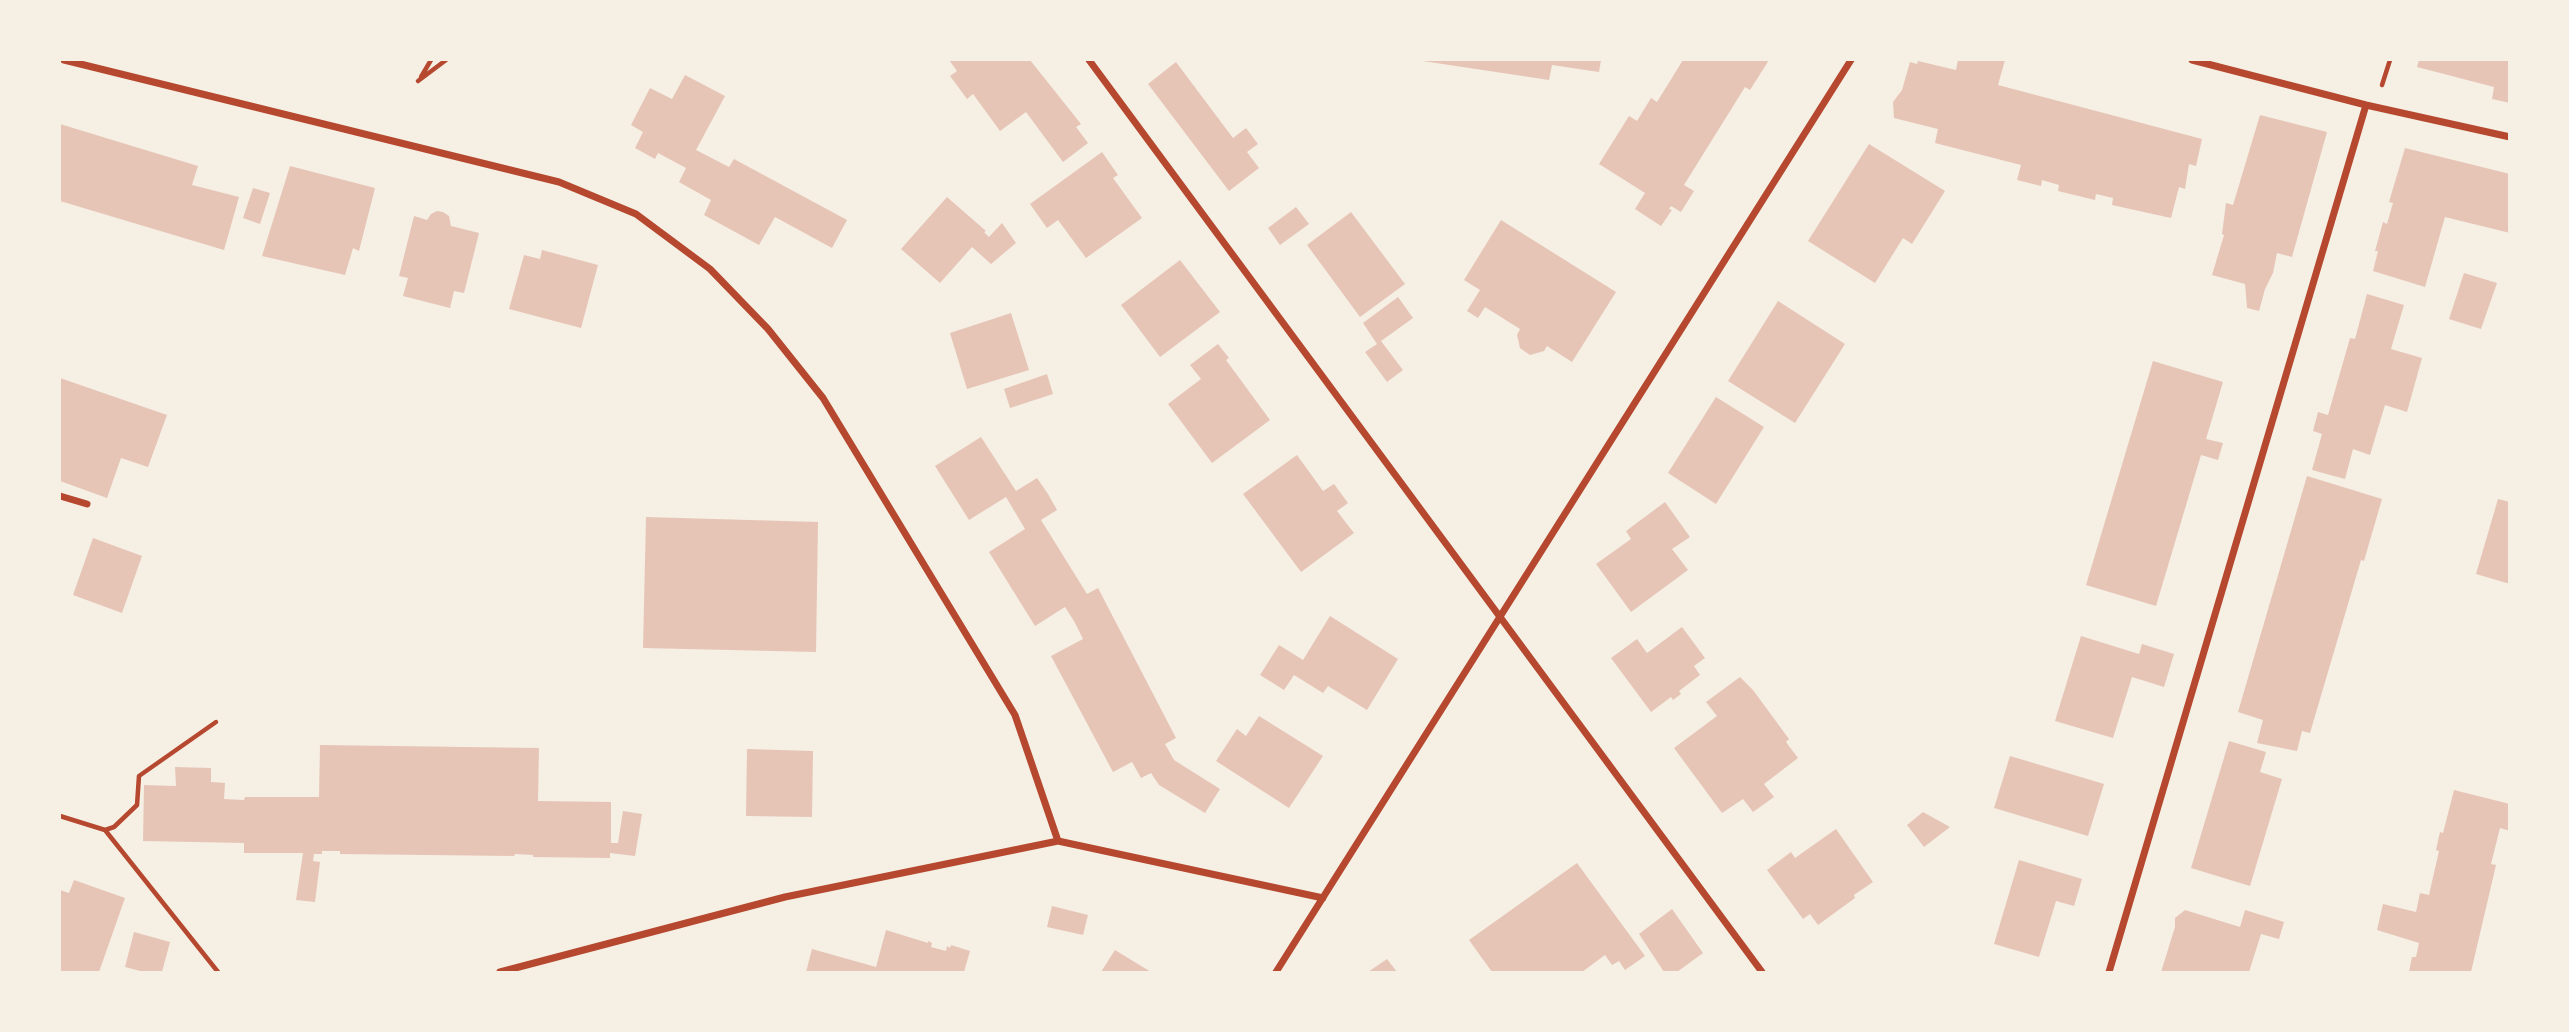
<!DOCTYPE html>
<style>
body{margin:0}
#map{position:relative;width:2569px;height:1032px;overflow:hidden;background:#f6efe4;font-family:"Golos Text",sans-serif}
canvas{display:block}
.frame{position:absolute;inset:0;border:61px solid #f6efe4;pointer-events:none}
</style>
<div id="map">
<canvas width="2569" height="1032"></canvas>
<div class="frame"></div>
</div>
<script>
const context = document.querySelector('canvas').getContext('2d');
context.lineJoin = 'round';
function fillPath(path, color) { context.fillStyle = color; context.fill(path, 'evenodd'); }
const shape = rows => new Path2D(rows.map(r => 'M' + r).join(''));
function trace(path, color, width, dash) { context.strokeStyle = color; context.lineWidth = width; context.lineCap = dash ? 'butt' : 'round'; context.setLineDash(dash || []); context.stroke(path); }
fillPath(shape([
 [949,60,1030,60,1081,124,1076,127,1088,143,1063,162,1026,112,1000,131,973,94,967,99,950,76,957,71],
 [1416,60,1601,60,1599,72,1552,65,1549,80],
 [1683,60,1769,60,1750,90,1745,87,1684,185,1694,191,1681,212,1671,206,1669,209,1672,210,1661,226,1635,209,1645,193,1599,164,1629,116,1637,121,1651,98,1657,102],
 [1958,60,2005,60,1998,85,2202,139,2196,166,2189,164,2185,189,2179,187,2171,218,2112,205,2113,198,2096,194,2095,200,2058,191,2059,185,2042,180,2041,186,2017,180,2021,165,1935,143,1938,129,1894,118,1893,102,1902,90,1910,62,1917,64,1918,61,1956,70],
 [2419,60,2510,60,2510,103,2492,99,2494,87,2417,67],
 [1176,62,1233,138,1246,128,1258,144,1247,152,1259,168,1229,191,1148,84],
 [685,75,725,96,696,150,729,167,734,159,847,220,832,248,775,217,759,245,704,215,711,200,679,182,686,168,658,153,655,159,635,148,643,132,631,125,650,88,672,99],
 [2260,115,2327,132,2292,257,2277,253,2273,273,2265,289,2259,311,2247,308,2245,284,2212,275,2224,235,2222,234,2226,203,2233,205],
 [60,124,198,166,192,185,239,197,224,250,60,201],
 [1869,144,1945,191,1912,244,1903,238,1875,283,1808,241],
 [2405,148,2510,174,2510,233,2445,217,2425,287,2373,271,2378,251,2375,251,2383,222,2387,224,2393,203,2389,202],
 [1102,152,1118,175,1113,178,1142,218,1086,258,1058,220,1047,228,1030,204],
 [290,166,375,188,359,251,353,248,345,275,262,256],
 [253,188,270,193,260,224,243,218],
 [947,197,986,231,984,232,989,237,1002,223,1016,243,991,264,972,247,940,283,901,249],
 [1296,207,1309,224,1280,245,1268,228],
 [437,211,443,212,449,216,451,226,479,233,464,293,454,291,450,308,403,296,408,278,399,276,414,216,427,220,431,214],
 [1351,212,1405,284,1360,317,1307,245],
 [1501,220,1616,292,1572,362,1547,346,1544,351,1530,355,1520,348,1517,335,1520,329,1485,307,1478,318,1467,311,1480,290,1464,280],
 [542,250,598,265,581,328,509,309,524,255,540,259],
 [1180,260,1220,312,1160,357,1121,305],
 [2464,273,2497,283,2481,329,2449,319],
 [2367,294,2404,305,2391,349,2422,358,2407,412,2385,405,2370,455,2353,449,2345,479,2312,470,2322,434,2313,431,2318,412,2328,415,2350,338,2355,339],
 [1398,297,1413,318,1381,341,1403,370,1387,382,1365,352,1377,344,1363,323],
 [1778,301,1845,344,1795,423,1728,381],
 [1011,313,1029,370,967,389,950,333],
 [1218,344,1229,358,1226,360,1270,420,1212,463,1168,404,1201,379,1190,365],
 [2153,361,2223,382,2206,439,2223,443,2218,460,2201,455,2156,606,2086,585],
 [1047,374,1053,394,1010,408,1004,389],
 [60,378,167,415,148,467,121,458,107,498,60,481],
 [1716,397,1764,427,1716,504,1668,473],
 [981,437,1016,491,1037,478,1048,494,1057,510,1041,520,1087,594,1098,588,1176,738,1165,744,1174,760,1220,789,1205,813,1159,785,1151,773,1141,778,1132,762,1113,772,1051,656,1083,639,1074,621,1065,607,1035,626,989,552,1025,529,1006,497,969,520,935,466],
 [1297,455,1323,491,1334,484,1348,503,1337,511,1354,533,1301,572,1243,494],
 [2307,476,2382,499,2364,561,2361,560,2310,733,2302,731,2297,751,2257,743,2263,720,2238,712],
 [2498,499,2510,502,2510,584,2476,574],
 [1665,502,1690,537,1672,549,1688,570,1631,612,1596,564,1631,539,1626,531],
 [646,517,818,522,816,652,643,648],
 [93,538,142,556,122,613,73,595],
 [1330,616,1398,659,1367,710,1328,686,1323,693,1294,675,1284,690,1260,675,1279,645,1303,660],
 [1682,627,1705,658,1694,666,1700,675,1679,691,1681,694,1673,700,1671,697,1651,712,1611,658,1637,639,1647,653],
 [2081,636,2139,654,2142,644,2174,654,2164,687,2132,677,2113,738,2055,721],
 [1740,677,1753,690,1789,739,1786,742,1798,758,1764,784,1774,797,1753,812,1743,799,1722,813,1674,748,1717,716,1706,702],
 [1259,716,1323,756,1289,808,1216,761,1237,729,1246,736],
 [2229,741,2266,752,2260,772,2282,779,2250,886,2191,868],
 [320,745,539,748,538,801,611,802,611,843,618,843,623,811,642,814,635,856,610,853,610,858,533,857,533,855,515,854,514,856,340,854,340,851,322,851,322,854,314,854,313,861,320,862,315,902,296,900,303,853,244,853,244,843,143,841,144,785,176,786,175,767,211,768,211,782,225,783,224,799,244,800,245,797,319,797],
 [747,749,813,751,812,817,746,816],
 [2010,756,2104,784,2088,836,1994,808],
 [2454,790,2510,804,2510,831,2500,828,2491,864,2496,865,2471,972,2409,972,2412,957,2416,957,2419,943,2377,930,2383,904,2416,912,2420,893,2429,895,2439,851,2436,850,2440,832,2443,833],
 [1923,812,1950,827,1924,847,1907,825],
 [1836,829,1873,882,1854,895,1855,898,1818,925,1810,914,1803,919,1767,870,1791,852,1795,858],
 [2019,860,2082,879,2074,906,2056,901,2039,957,1994,944],
 [1577,863,1645,956,1625,970,1619,961,1612,965,1605,955,1582,972,1492,972,1469,940],
 [74,880,125,898,99,972,60,972,60,890,69,893],
 [1052,906,1088,915,1083,935,1047,927],
 [1672,909,1703,953,1677,972,1664,972,1639,934],
 [2185,910,2240,927,2245,910,2284,922,2279,939,2261,934,2249,972,2161,972,2175,927,2175,918],
 [886,930,928,943,928,941,932,943,931,947,946,951,947,946,950,948,951,945,970,951,964,972,806,972,812,949,876,967],
 [134,932,170,942,162,972,144,972,125,967],
 [1115,950,1151,972,1101,972],
 [1387,959,1397,972,1368,972]
]), '#e6c5b7');
trace(shape([
 [421,77,431,60],
 [418,81,446,60],
 [2382,85,2390,60],
 [60,816,105,830,218,972],
 [105,830,114,827,137,805,139,776,216,722]
]), '#b5482f', 4.5);
trace(shape([
 [64,60,559,182,636,214,710,269,768,329,823,398,1015,715,1058,841,1323,898],
 [1089,60,1762,972],
 [2192,60,2366,105,2510,137],
 [60,496,87,504],
 [500,972,785,897,1058,841],
 [1276,972,1851,60],
 [2109,972,2366,105]
]), '#b5482f', 7);
</script>
